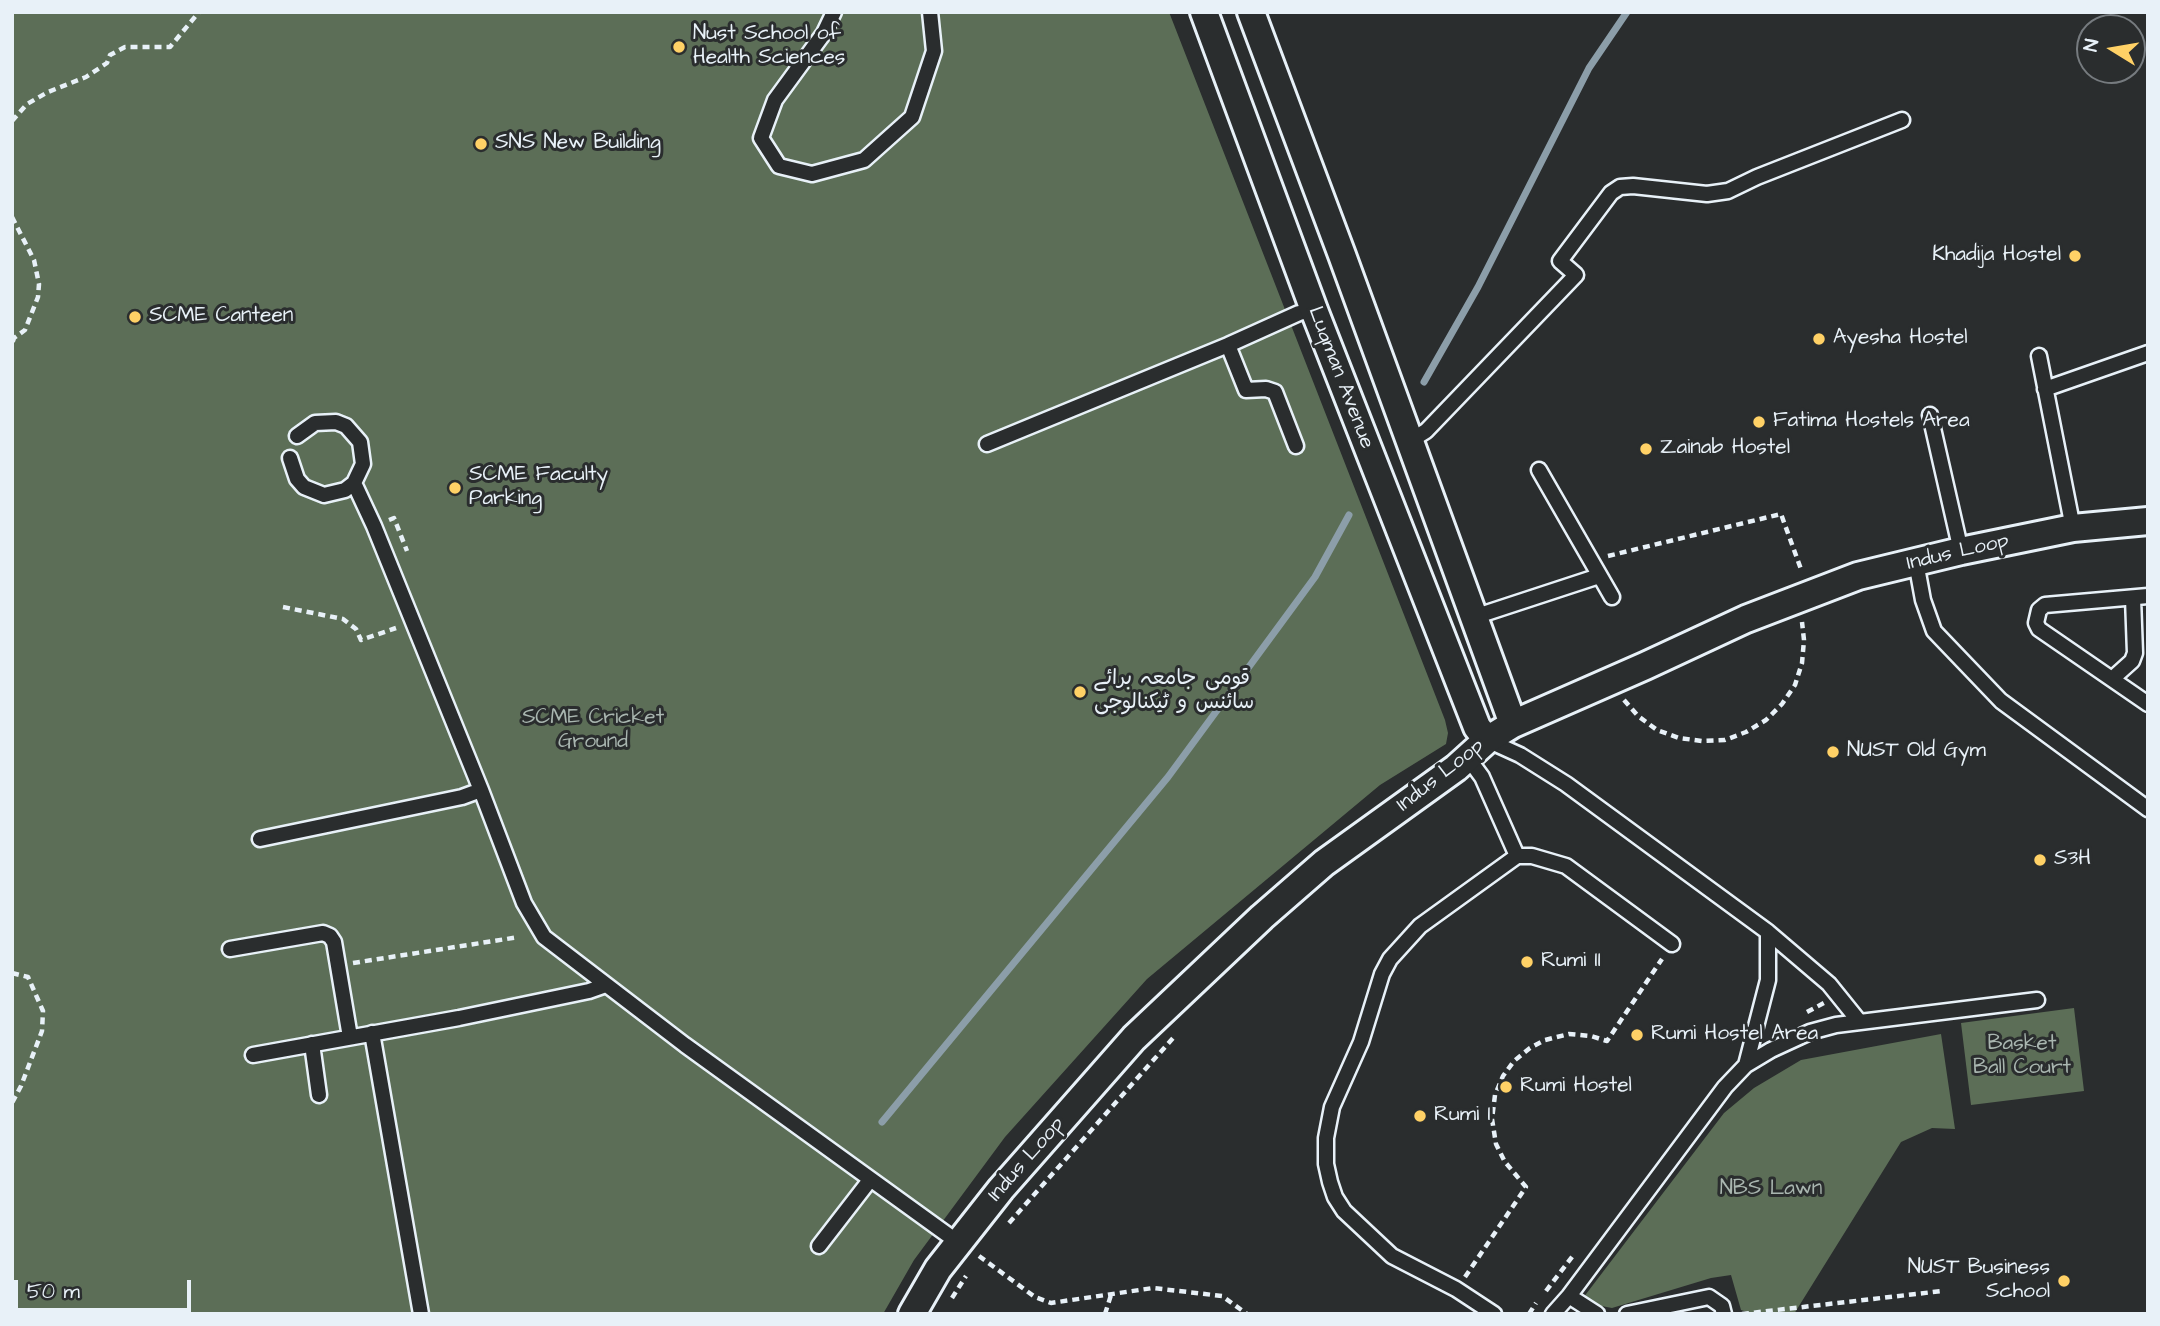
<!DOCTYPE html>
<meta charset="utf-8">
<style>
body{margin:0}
#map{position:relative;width:2160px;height:1326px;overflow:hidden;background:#2a2d2e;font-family:"Architects Daughter",sans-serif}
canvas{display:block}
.frame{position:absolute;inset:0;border:14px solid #e8f1f8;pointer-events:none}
.north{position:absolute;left:2076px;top:14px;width:70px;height:70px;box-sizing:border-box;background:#2a2d2e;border:2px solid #767b7f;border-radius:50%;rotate:281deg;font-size:19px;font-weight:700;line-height:28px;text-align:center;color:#e8f1f8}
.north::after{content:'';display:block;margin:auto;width:24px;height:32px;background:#ffd166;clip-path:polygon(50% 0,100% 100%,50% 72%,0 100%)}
.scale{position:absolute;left:14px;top:1280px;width:177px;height:32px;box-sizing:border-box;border:4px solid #e8f1f8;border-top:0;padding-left:9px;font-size:21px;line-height:24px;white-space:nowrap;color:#e8f1f8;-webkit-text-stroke:5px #2a2d2e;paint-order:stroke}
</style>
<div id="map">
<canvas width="2160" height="1326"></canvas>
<div class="frame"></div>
<div class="north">N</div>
<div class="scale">50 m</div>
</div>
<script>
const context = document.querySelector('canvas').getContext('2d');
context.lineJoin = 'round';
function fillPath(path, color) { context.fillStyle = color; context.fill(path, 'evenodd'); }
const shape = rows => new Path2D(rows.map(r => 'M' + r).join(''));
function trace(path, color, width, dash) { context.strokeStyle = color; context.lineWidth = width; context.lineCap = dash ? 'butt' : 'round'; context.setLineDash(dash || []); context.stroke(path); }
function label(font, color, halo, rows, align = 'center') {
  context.font = font + ' "Architects Daughter","Playpen Sans Arabic",sans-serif'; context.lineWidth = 6; context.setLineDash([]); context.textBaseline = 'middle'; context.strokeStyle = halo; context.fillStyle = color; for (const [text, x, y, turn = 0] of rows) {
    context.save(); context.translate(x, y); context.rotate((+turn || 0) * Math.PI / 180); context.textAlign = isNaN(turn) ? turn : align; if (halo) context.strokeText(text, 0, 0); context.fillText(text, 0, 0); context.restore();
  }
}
fillPath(shape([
 [12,12,1169,12,1445,720,1448,733,1446,744,1380,785,1147,979,1005,1137,914,1260,883,1314,12,1314],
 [2074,1008,2084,1091,1971,1105,1961,1023],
 [1941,1034,1955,1129,1932,1128,1901,1142,1794,1314,1753,1314,1741,1310,1731,1275,1711,1278,1612,1308,1580,1302,1724,1113,1754,1088,1801,1060]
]), '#5c6e57');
trace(shape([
 [1424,382,1478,287,1589,68,1627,12],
 [882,1122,1168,777,1315,577,1349,515]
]), '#8c9ea9', 7);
const lane = shape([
 [834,12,824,33,775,100,761,138,779,166,812,174,864,160,912,117,934,51,930,12],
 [1228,345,1246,390,1266,389,1275,392,1296,446],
 [2039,356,2073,528],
 [2045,389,2148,353],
 [1930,415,1961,551],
 [1410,441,1426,431,1576,275,1560,261,1611,193,1620,187,1633,186,1707,194,1728,191,1757,177,1902,120],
 [987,444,1228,345,1299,313,1314,310],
 [290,458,297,479,304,487,324,495,345,490,354,483,363,464,360,442,346,426,336,422,315,423,297,436],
 [1539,470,1612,597],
 [354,483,374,526,481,790,524,903,544,937,685,1045,959,1243],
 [1916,562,1923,600,1934,631,2001,701,2148,809],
 [2148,596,2045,605,2039,610,2036,623,2039,629,2148,704],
 [1474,617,1599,576],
 [2112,679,2132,661,2135,653,2133,598],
 [1487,740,1520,755,1566,784,1768,932,1829,984,1858,1020],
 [1468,758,1482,777,1517,856],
 [260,839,462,797,481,790],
 [230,949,323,933,330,936,334,942,350,1037],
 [372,1033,421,1314],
 [312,1044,319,1095],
 [253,1055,459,1018,589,991,606,985],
 [1746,1065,1768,980,1768,932],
 [819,1246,870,1180],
 [1569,1296,1597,1314],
 [1494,1314,1456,1289,1392,1256,1344,1211,1335,1197,1330,1182,1326,1164,1326,1138,1332,1107,1361,1042,1382,974,1390,959,1420,926,1517,856,1532,856,1566,866,1672,944],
 [1553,1314,1569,1296,1725,1087,1746,1065,1771,1050,1810,1032,1836,1025,2037,1000],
 [1627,1314,1709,1297,1722,1306,1724,1314]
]);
const street = shape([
 [1204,12,1314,310,1477,727,1487,740],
 [1251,12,1342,255,1513,724],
 [912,1314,938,1269,1001,1189,1134,1038,1262,917,1324,863,1456,768,1487,740,1513,724,1645,666,1746,619,1858,576,1961,551,2073,528,2148,521]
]);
trace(lane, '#e8f1f8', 19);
trace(street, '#e8f1f8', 32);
trace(shape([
 [12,121,27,104,48,92,86,77,107,63,110,55,125,47,170,47,199,12],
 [12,217,34,260,39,284,38,297,25,330,14,338,12,344],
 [389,520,394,518,407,551],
 [1608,556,1781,514,1802,572],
 [283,607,343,619,356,629,361,640,396,628],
 [1624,700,1638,716,1657,730,1679,738,1702,741,1725,740,1746,732,1766,720,1782,704,1795,685,1802,663,1804,640,1802,622],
 [353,963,519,937],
 [12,973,28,977,43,1011,42,1031,21,1086,12,1103],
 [1807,1012,1824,1003],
 [1009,1223,1173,1038],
 [979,1256,1035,1297,1051,1303,1153,1288,1222,1296,1247,1314],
 [1465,1277,1526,1187,1505,1162,1496,1144,1492,1119,1495,1095,1503,1076,1514,1061,1530,1048,1545,1040,1569,1034,1591,1036,1607,1041,1662,959],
 [1546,1291,1575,1253],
 [952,1298,966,1276],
 [1105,1314,1111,1295],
 [1529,1314,1536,1303],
 [1742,1314,1942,1291]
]), '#e8f1f8', 4.5, [7, 5]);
trace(lane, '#2a2d2e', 14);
trace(street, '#2a2d2e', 26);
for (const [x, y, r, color] of [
 [679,47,7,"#ffd166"],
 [481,144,7,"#ffd166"],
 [2075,256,7,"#ffd166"],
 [135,317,7,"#ffd166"],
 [1819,339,7,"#ffd166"],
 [1759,422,7,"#ffd166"],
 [1646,449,7,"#ffd166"],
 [455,488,7,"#ffd166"],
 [1080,692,7,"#ffd166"],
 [1833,752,7,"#ffd166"],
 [2040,860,7,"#ffd166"],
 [1527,962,7,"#ffd166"],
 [1637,1035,7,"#ffd166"],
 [1506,1087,7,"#ffd166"],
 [1420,1116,7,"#ffd166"],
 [2064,1281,7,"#ffd166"]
]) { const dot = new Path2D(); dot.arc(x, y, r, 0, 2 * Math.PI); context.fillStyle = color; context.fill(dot); trace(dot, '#2a2d2e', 2.5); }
label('21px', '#e8f1f8', '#2a2d2e', [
 ["Nust School of",693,35],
 ["Health Sciences",693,59],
 ["SNS New Building",495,144],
 ["Khadija Hostel",2061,256,"right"],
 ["SCME Canteen",149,317],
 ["Ayesha Hostel",1833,339],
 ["Fatima Hostels Area",1773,422],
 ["Zainab Hostel",1660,449],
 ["SCME Faculty",469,476],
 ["Parking",469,500],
 ["قومی جامعہ برائے",1094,680],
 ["سائنس و ٹیکنالوجی",1094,704],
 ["NUST Old Gym",1847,752],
 ["S3H",2054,860],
 ["Rumi II",1541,962],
 ["Rumi Hostel Area",1651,1035],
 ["Rumi Hostel",1520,1087],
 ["Rumi I",1434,1116],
 ["NUST Business",2050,1269,"right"],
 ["School",2050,1293,"right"]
], 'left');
label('21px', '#e8f1f8', '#2a2d2e', [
 ["Luqman Avenue",1340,378,69],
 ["Indus Loop",1958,553,-13],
 ["Indus Loop",1441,776,-38],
 ["Indus Loop",1027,1160,-49]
]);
label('21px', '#a9b6b0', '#2a2d2e', [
 ["SCME Cricket",593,719],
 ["Ground",593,743],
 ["Basket",2022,1045],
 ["Ball Court",2022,1069],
 ["NBS Lawn",1771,1190]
]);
</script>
